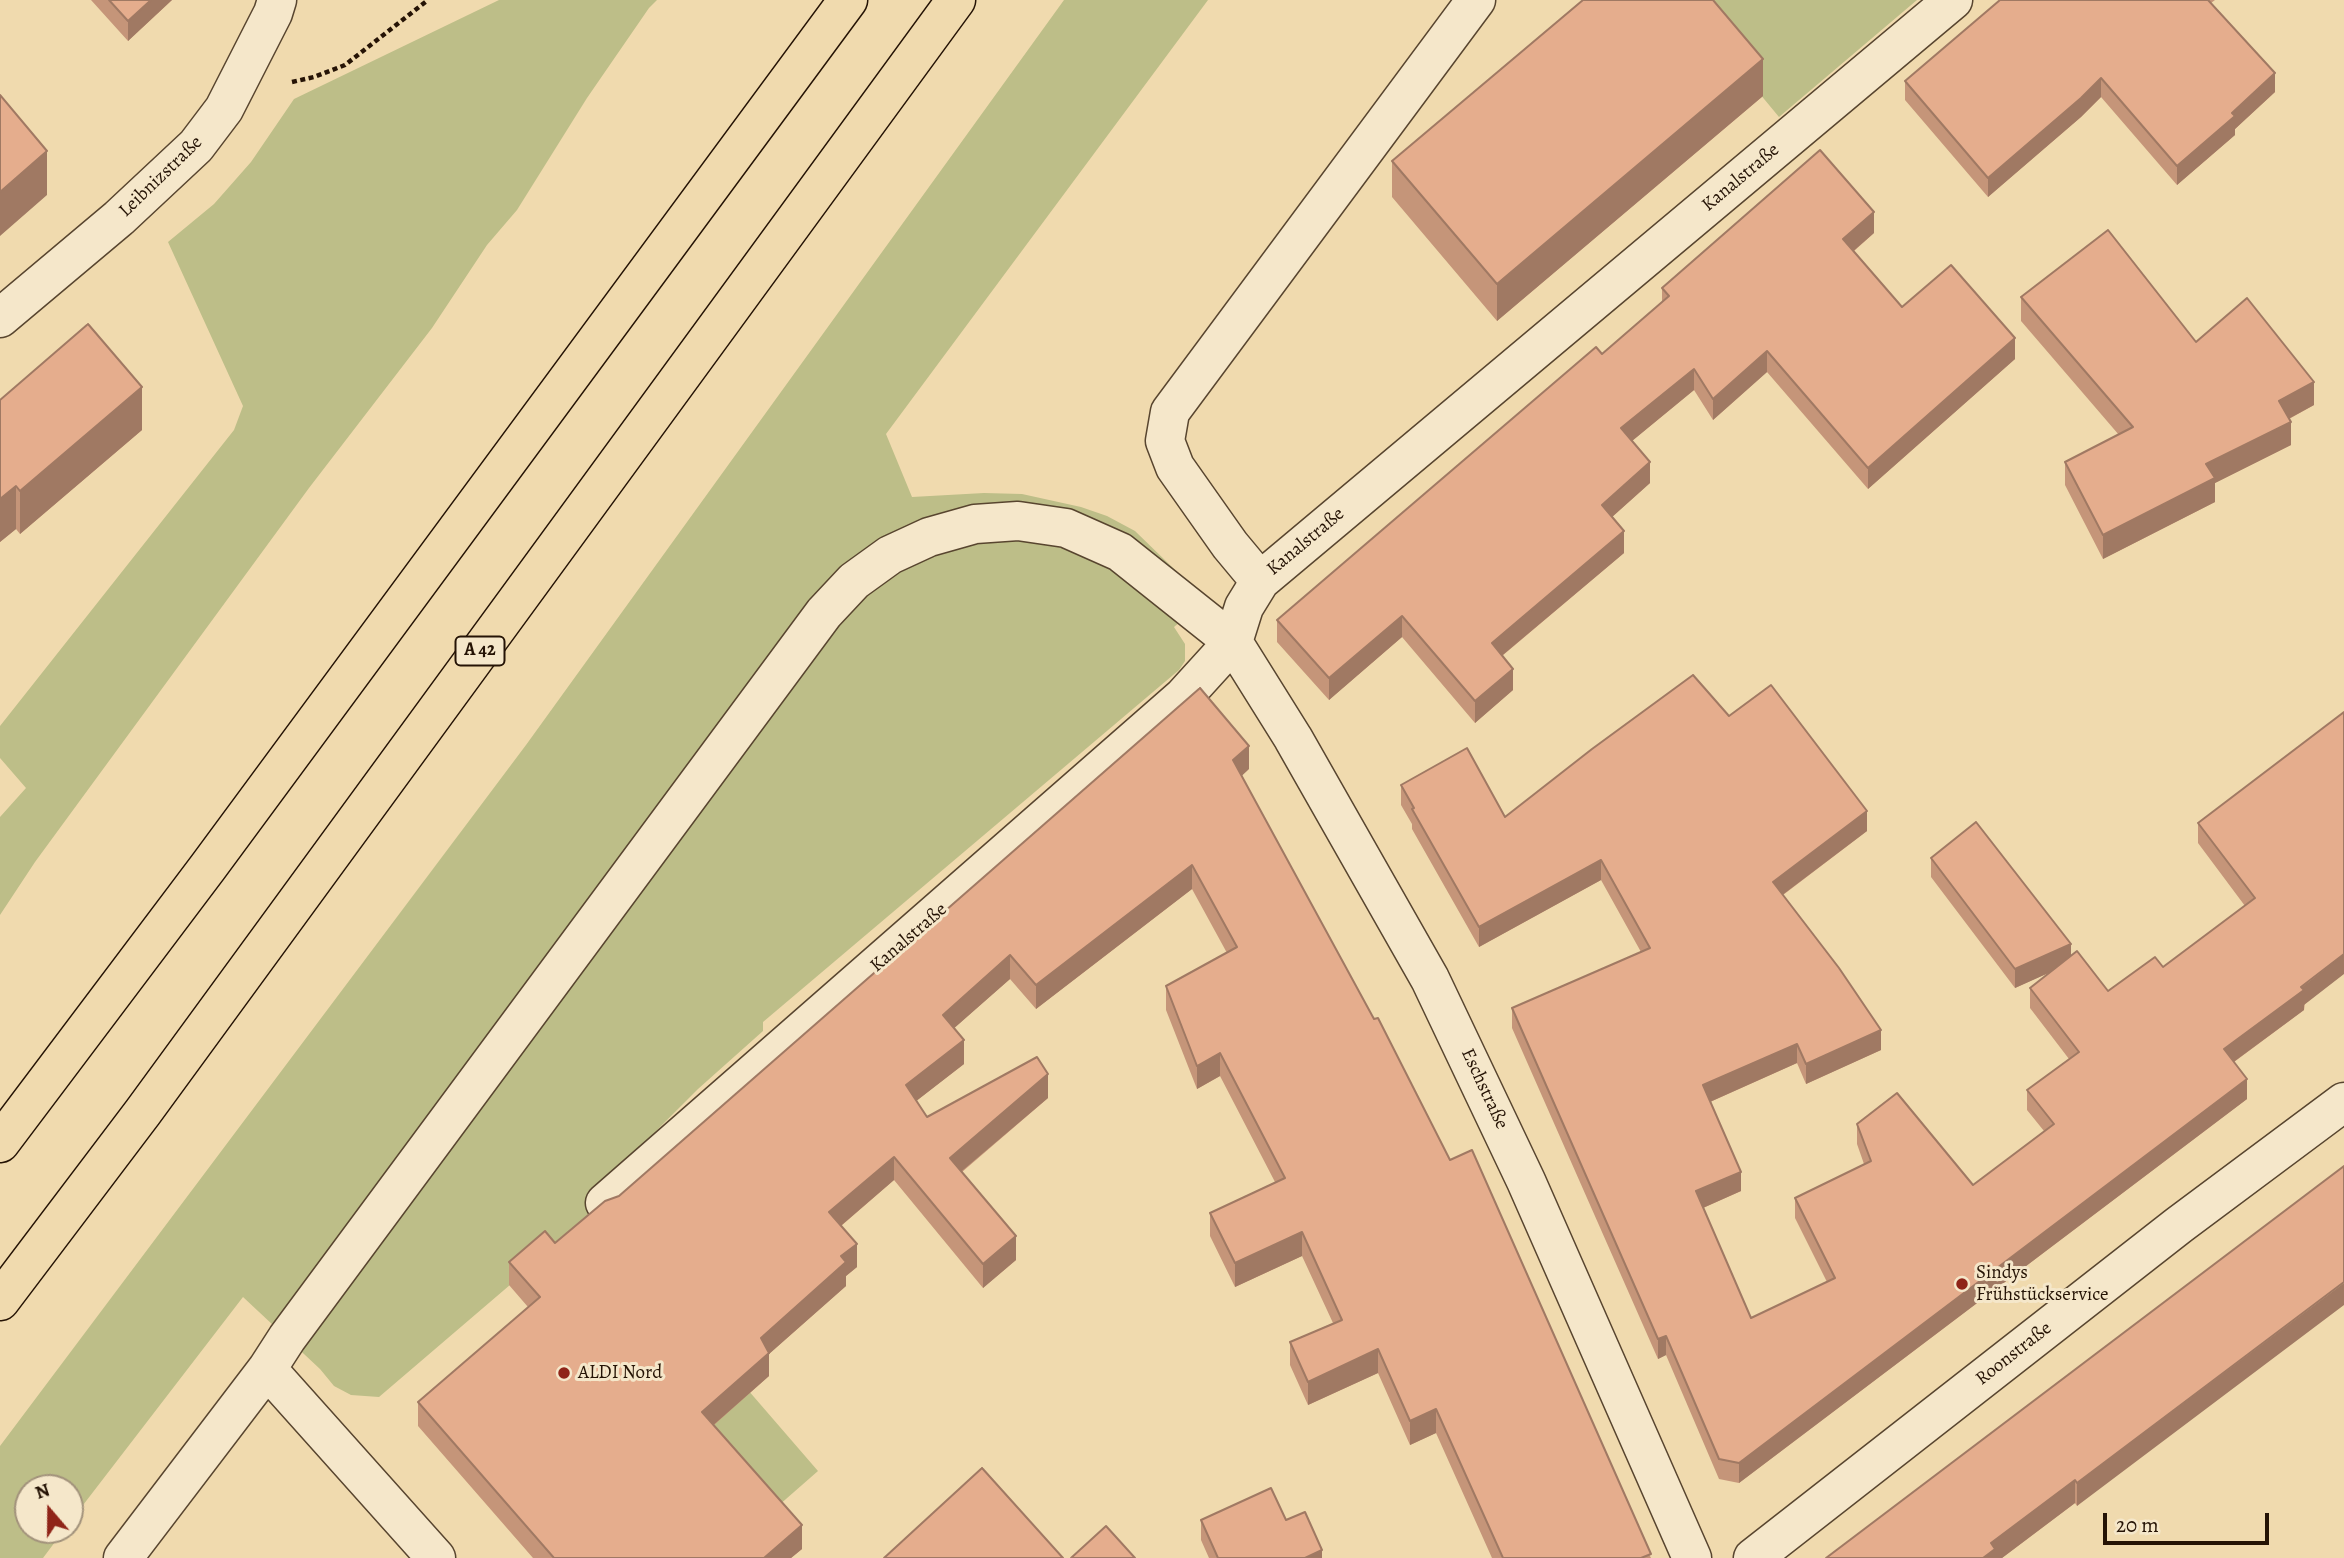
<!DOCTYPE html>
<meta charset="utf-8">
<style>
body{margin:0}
#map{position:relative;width:2344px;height:1558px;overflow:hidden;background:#f0daae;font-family:Alegreya,serif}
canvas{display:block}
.north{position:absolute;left:14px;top:1474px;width:70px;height:70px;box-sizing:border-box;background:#f5e7ca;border:2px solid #a2927b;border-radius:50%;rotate:340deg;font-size:19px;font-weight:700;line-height:28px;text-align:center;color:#251305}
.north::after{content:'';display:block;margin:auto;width:24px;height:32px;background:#8f2418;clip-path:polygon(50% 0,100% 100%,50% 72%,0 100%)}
.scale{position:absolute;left:2103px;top:1513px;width:166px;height:32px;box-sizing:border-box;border:4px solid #251305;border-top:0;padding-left:9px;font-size:21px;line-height:24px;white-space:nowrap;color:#251305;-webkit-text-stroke:5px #f5e7ca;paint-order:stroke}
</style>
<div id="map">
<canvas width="2344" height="1558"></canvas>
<div class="north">N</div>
<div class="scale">20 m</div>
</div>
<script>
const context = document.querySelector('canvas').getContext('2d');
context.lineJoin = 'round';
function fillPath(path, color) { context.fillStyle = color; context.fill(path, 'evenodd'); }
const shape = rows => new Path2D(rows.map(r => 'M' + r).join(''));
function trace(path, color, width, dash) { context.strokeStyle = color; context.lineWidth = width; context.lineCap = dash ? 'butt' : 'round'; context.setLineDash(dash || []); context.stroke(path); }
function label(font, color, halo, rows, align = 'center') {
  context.font = font + ' Alegreya,serif'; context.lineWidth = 6; context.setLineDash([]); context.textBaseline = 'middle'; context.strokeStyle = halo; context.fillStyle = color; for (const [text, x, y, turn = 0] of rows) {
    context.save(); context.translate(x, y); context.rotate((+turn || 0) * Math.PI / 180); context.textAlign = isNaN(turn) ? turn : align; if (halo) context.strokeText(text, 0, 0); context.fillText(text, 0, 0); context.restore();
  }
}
fillPath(shape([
 [499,0,657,0,649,8,587,98,517,210,487,245,432,328,309,488,35,862,0,915,0,817,26,788,0,758,0,726,234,430,243,406,168,242,214,204,251,162,294,99],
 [1064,0,1208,0,886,434,912,497,984,493,1022,494,1081,507,1107,516,1135,531,1206,600,1174,627,1185,644,1185,661,1179,670,763,1022,763,1031,698,1089,660,1127,588,1205,818,1471,770,1513,545,1255,379,1397,351,1395,334,1386,320,1369,243,1297,70,1522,70,1488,28,1488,28,1530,64,1530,43,1558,0,1558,0,1446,526,745],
 [1682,0,1917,0,1779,117]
]), '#bdbe88');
const minor = shape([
 [0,318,119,218,196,146,224,109,273,13,277,0],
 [1260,581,1230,545,1175,467,1165,441,1170,412,1476,0],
 [605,1203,1183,697,1233,642,1244,607,1260,581,1953,0],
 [267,1369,436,1558],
 [123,1558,267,1369,287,1338,824,613,854,581,890,555,929,537,975,524,1018,521,1066,528,1120,552,1233,642,1293,738,1430,979,1526,1181,1692,1558],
 [1753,1558,2179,1225,2344,1102]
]);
const highway = shape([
 [0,1143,208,867,848,0],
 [0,1301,143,1112,956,0]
]);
trace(minor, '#58452f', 41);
trace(highway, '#251305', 41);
trace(shape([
 [292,82,314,77,345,65,428,0]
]), '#251305', 4.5, [5, 3.5]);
trace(minor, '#f5e7ca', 38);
trace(highway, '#f0daae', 38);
fillPath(shape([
 [91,0,172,0,128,41],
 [2000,0,2215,0,2211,3,2275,92,2235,129,2235,135,2177,185,2101,97,2081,117,1988,197,1905,100,1905,81],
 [1763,96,1497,321,1392,197,1392,161],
 [1874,233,1854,251,1902,307,2015,359,1868,489,1767,372,1713,420,1694,390,1632,441,1650,483,1612,517,1624,553,1502,656,1513,690,1475,723,1402,637,1329,700,1277,642,1277,620,1602,354,1662,302,1662,288],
 [2021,297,2196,342,2314,405,2289,419,2291,445,2215,483,2215,502,2103,559,2065,485,2065,462,2119,435,2021,321],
 [0,400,142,430,20,534,16,529,0,542],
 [2344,712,2304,1010,2234,1062,2247,1099,1739,1483,1719,1479,1666,1355,1658,1359,1512,1028,1512,1008,1641,952,1601,880,1479,947,1412,829,1412,824,1401,805,1401,785,1505,817,1729,716,1867,831,1783,895,1881,1050,1806,1084,1797,1063,1710,1102,1741,1191,1703,1208,1751,1318,1827,1282,1795,1218,1795,1198,1864,1164,1857,1144,1857,1124,1973,1185,2044,1131,2027,1110,2027,1090,2069,1059,2030,1008,2030,988,2050,972,2015,988,1931,877,1931,858,2071,956,2108,991,2163,967,2245,906,2198,843,2198,823],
 [1249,769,1241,776,1651,1558,1492,1558,1436,1433,1410,1445,1378,1373,1308,1405,1290,1365,1290,1342,1333,1323,1302,1256,1235,1287,1210,1236,1210,1213,1275,1182,1220,1076,1197,1089,1166,1010,1166,986,1227,953,1192,889,1036,1009,1010,979,954,1028,964,1064,916,1101,927,1117,1048,1098,962,1172,1016,1260,983,1288,894,1180,841,1226,857,1267,846,1276,846,1286,769,1354,769,1376,714,1425,802,1549,791,1558,533,1558,418,1426,418,1402,528,1307,509,1285,509,1262,555,1243,619,1196],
 [2344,1166,2077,1506,2075,1503,2002,1558,1826,1558],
 [1201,1520,1286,1520,1322,1558,1209,1558,1201,1540]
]), '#c59579');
fillPath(shape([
 [151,0,172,0,128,41,128,21],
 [1763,59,1763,96,1497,321,1497,284],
 [2275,73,2275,92,2235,129,2235,135,2177,185,2177,166,2232,113],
 [2101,78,2101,97,2081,117,1988,197,1988,178],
 [47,151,47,195,0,236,0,192],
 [1874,212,1874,233,1843,260,1843,239],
 [2015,338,2015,359,1868,489,1868,468],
 [1767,351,1767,372,1713,420,1713,399],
 [1694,369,1694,390,1621,450,1621,428],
 [2314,382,2314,405,2279,424,2279,401],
 [142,387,142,430,20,534,20,491],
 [2291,422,2291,445,2215,483,2215,502,2103,559,2103,535,2206,464],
 [1650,462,1650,483,1602,526,1602,505],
 [16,486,16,529,0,542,0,499],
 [1624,531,1624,553,1492,664,1492,643],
 [1402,616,1402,637,1329,700,1329,678],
 [1513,669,1513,690,1475,723,1475,701],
 [1249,746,1249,769,1233,784,1233,760],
 [1867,811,1867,831,1773,902,1773,882],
 [1601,860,1601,880,1479,947,1479,927],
 [1192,865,1192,889,1036,1009,1036,985],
 [2071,944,2071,963,2015,988,2015,969],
 [2344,954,2344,974,2304,1005,2304,1010,2224,1069,2224,1049],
 [1010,955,1010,979,943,1038,943,1015],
 [1881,1030,1881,1050,1806,1084,1806,1064],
 [964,1040,964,1064,906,1109,906,1085],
 [1797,1044,1797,1063,1703,1105,1703,1085],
 [1220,1053,1220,1076,1197,1089,1197,1066],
 [1048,1074,1048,1098,950,1181,950,1158],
 [2247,1079,2247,1099,1739,1483,1739,1463],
 [894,1157,894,1180,829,1236,829,1212],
 [1741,1172,1741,1191,1696,1211,1696,1191],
 [1302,1232,1302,1256,1235,1287,1235,1263],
 [1016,1236,1016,1260,983,1288,983,1264],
 [857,1244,857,1267,846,1276,846,1286,769,1354,769,1376,702,1435,702,1412,761,1338,841,1256],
 [2344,1283,2344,1305,2077,1506,2077,1483],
 [1666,1336,1666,1355,1658,1359,1658,1339],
 [1378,1349,1378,1373,1308,1405,1308,1382],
 [1436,1409,1436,1433,1410,1445,1410,1421],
 [2075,1480,2075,1503,2002,1558,1983,1558,1991,1543],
 [802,1525,802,1549,791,1558,764,1558],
 [1322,1550,1322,1558,1305,1558]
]), '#a07963');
const building = shape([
 [109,0,151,0,128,21,109,0],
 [1583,0,1713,0,1763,59,1497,284,1392,161,1583,0],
 [2000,0,2208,0,2275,73,2232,113,2235,116,2177,166,2101,78,2081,98,1988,178,1905,81,2000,0],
 [0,95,47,151,0,192,0,95],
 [1820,150,1874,212,1843,239,1902,307,1951,265,2015,338,1868,468,1767,351,1713,399,1694,369,1621,428,1650,462,1602,505,1624,531,1492,643,1513,669,1475,701,1402,616,1329,678,1277,620,1596,347,1602,354,1669,296,1662,288,1820,150],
 [2108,230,2196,342,2247,298,2314,382,2279,401,2291,422,2206,464,2215,478,2103,535,2065,462,2133,427,2021,297,2108,230],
 [88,324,142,387,20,491,16,486,0,499,0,400,88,324],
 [1693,675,1729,716,1771,685,1867,811,1773,882,1839,968,1881,1030,1806,1064,1797,1044,1703,1085,1741,1172,1696,1191,1751,1318,1835,1278,1795,1198,1871,1161,1857,1124,1897,1093,1973,1185,2054,1124,2027,1090,2079,1052,2030,988,2077,951,2108,991,2155,957,2163,967,2255,898,2198,823,2344,712,2344,954,2301,987,2304,990,2224,1049,2247,1079,1739,1463,1719,1459,1666,1336,1658,1339,1512,1008,1650,948,1601,860,1479,927,1412,809,1414,808,1401,785,1467,748,1505,817,1592,749,1693,675],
 [1200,688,1249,746,1233,760,1374,1019,1378,1018,1450,1160,1472,1150,1651,1554,1641,1558,1503,1558,1436,1409,1410,1421,1378,1349,1308,1382,1290,1342,1342,1320,1302,1232,1235,1263,1210,1213,1285,1178,1220,1053,1197,1066,1166,986,1237,947,1192,865,1036,985,1010,955,943,1015,964,1040,906,1085,927,1117,1037,1057,1048,1074,950,1158,1016,1236,983,1264,894,1157,829,1212,857,1244,841,1256,846,1262,761,1338,769,1353,702,1412,802,1525,764,1558,554,1558,418,1402,540,1297,509,1262,545,1231,555,1243,605,1201,619,1196,1200,688],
 [1976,822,2071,944,2015,969,1931,858,1976,822],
 [2344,1166,2344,1282,2077,1483,2075,1480,1991,1543,1995,1549,1983,1558,1826,1558,2344,1166],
 [982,1468,1063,1558,884,1558,982,1468],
 [1271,1488,1286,1520,1305,1512,1322,1550,1305,1558,1218,1558,1201,1520,1271,1488],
 [1106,1526,1135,1558,1071,1558,1106,1526]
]);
fillPath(building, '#e5ad8d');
trace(building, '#a07963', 2);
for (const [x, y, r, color] of [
 [1962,1284,7,"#8f2418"],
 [564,1373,7,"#8f2418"]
]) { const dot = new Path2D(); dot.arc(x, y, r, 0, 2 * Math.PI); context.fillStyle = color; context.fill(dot); trace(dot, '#f5e7ca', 2.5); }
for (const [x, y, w] of [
 [480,651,49]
]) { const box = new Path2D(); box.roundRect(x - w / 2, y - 14.5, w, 29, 5); context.fillStyle = '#f5e7ca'; context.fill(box); trace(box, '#251305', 2); }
label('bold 18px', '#251305', null, [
 ["A 42",480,651]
]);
label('19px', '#251305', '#f5e7ca', [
 ["Leibnizstraße",161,177,-44],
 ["Kanalstraße",1741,178,-40],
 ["Kanalstraße",1306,542,-40],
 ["Kanalstraße",909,938,-41],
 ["Eschstraße",1484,1089,65],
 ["Roonstraße",2014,1354,-38]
]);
label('19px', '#251305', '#f5e7ca', [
 ["Sindys",1976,1273],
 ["Frühstückservice",1976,1295],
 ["ALDI Nord",578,1373]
], 'left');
</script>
